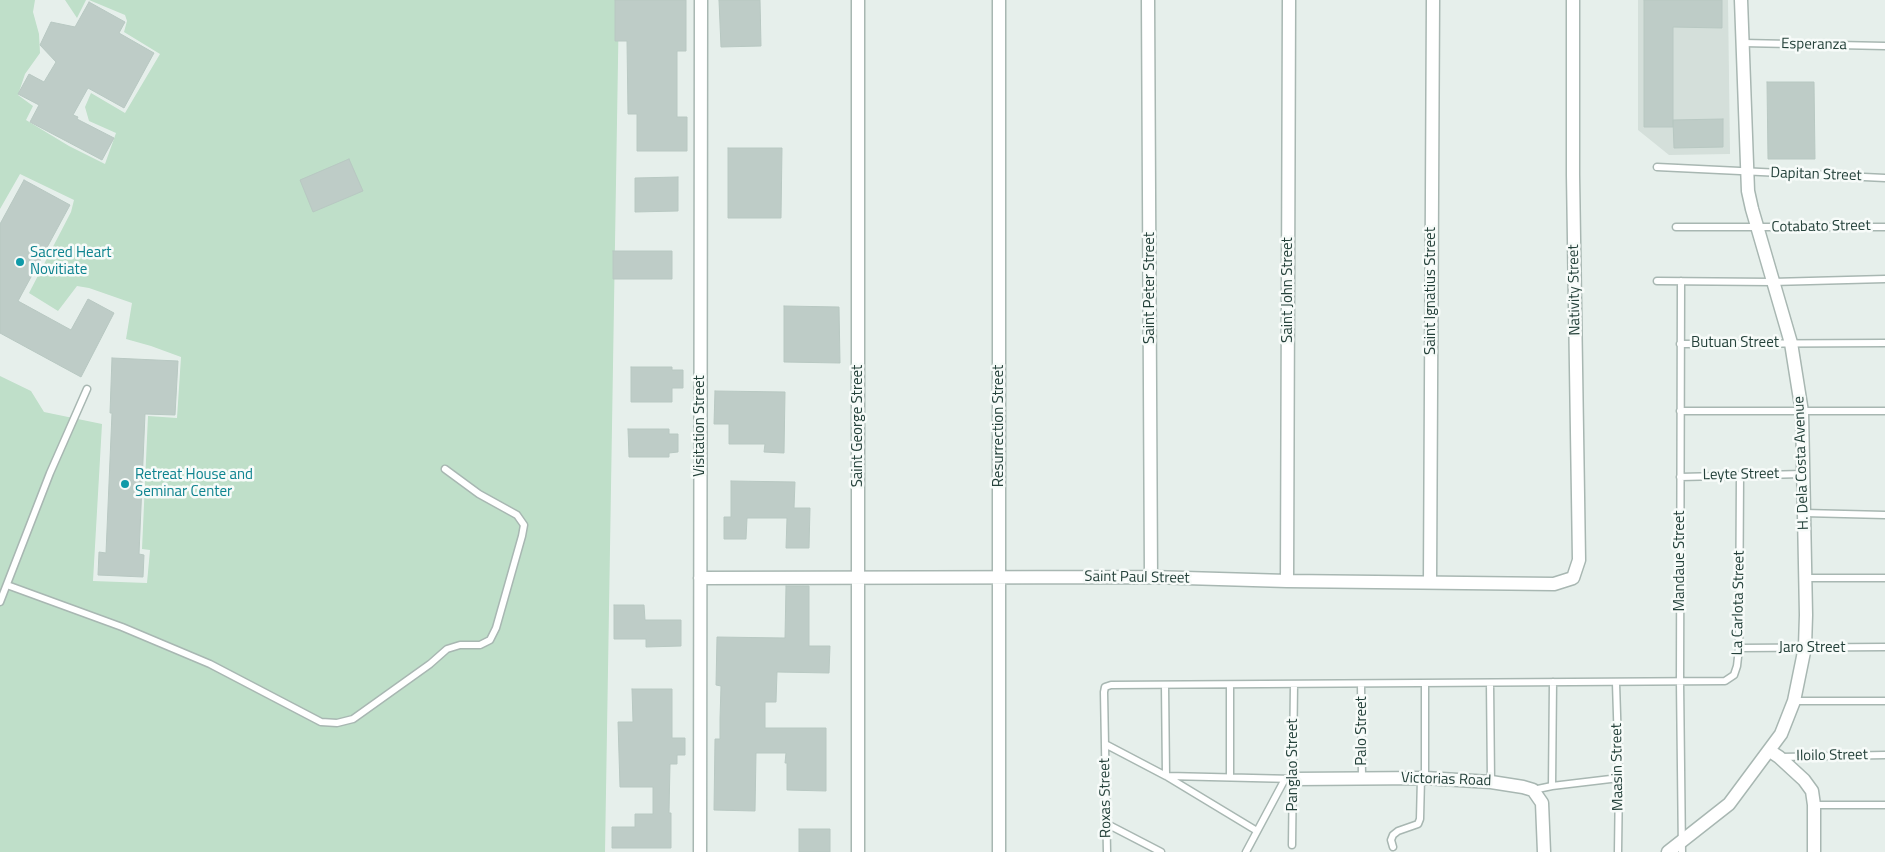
<!DOCTYPE html>
<style>
body{margin:0}
canvas{display:block;background:#e6efeb}
</style>
<canvas width="1885" height="852"></canvas>
<script>
const context = document.querySelector('canvas').getContext('2d');
context.lineJoin = 'round';
function fillPath(path, color) { context.fillStyle = color; context.fill(path, 'evenodd'); }
const shape = rows => new Path2D(rows.map(r => 'M' + r).join(''));
function trace(path, color, width, dash) { context.strokeStyle = color; context.lineWidth = width; context.lineCap = dash ? 'butt' : 'round'; context.setLineDash(dash || []); context.stroke(path); }
function label(font, color, halo, rows, align = 'center') {
  context.font = font + ' "Titillium Web",sans-serif'; context.lineWidth = 5; context.setLineDash([]); context.textBaseline = 'middle'; context.strokeStyle = halo; context.fillStyle = color; for (const [text, x, y, turn = 0] of rows) {
    context.save(); context.translate(x, y); context.rotate((+turn || 0) * Math.PI / 180); context.textAlign = isNaN(turn) ? turn : align; if (halo) context.strokeText(text, 0, 0); context.fillText(text, 0, 0); context.restore();
  }
}
fillPath(shape([
 [1638,0,1728,0,1730,154,1669,155,1638,130]
]), '#d4dfda');
fillPath(shape([
 [0,0,35,0,33,12,39,34,40,53,25,74,18,95,33,106,26,120,69,146,105,164,116,133,89,121,85,107,91,93,125,113,160,54,124,32,127,21,125,15,89,0,619,0,605,852,0,852,0,376,31,391,44,412,102,424,93,581,147,583,150,550,142,549,148,416,177,418,181,357,151,346,126,339,132,303,89,288,77,286,58,311,29,293,71,212,74,200,20,174,0,209],
 [65,0,86,0,77,18]
]), '#bfdfc9');
const building = shape([
 [615,0,686,0,686,51,677,51,677,117,687,117,687,151,637,151,637,114,628,114,627,41,615,41,615,0],
 [719,0,760,0,761,46,721,47,719,0],
 [1644,0,1722,0,1722,28,1673,27,1673,127,1644,127,1644,0],
 [89,2,125,22,119,33,154,53,124,108,88,88,73,115,78,117,77,119,114,138,102,160,30,122,39,105,18,94,29,74,44,82,56,62,40,45,51,22,75,27,89,2],
 [1767,82,1814,82,1815,159,1768,159,1767,82],
 [1723,119,1723,147,1674,148,1673,120,1723,119],
 [728,148,782,148,781,218,728,218,728,148],
 [349,159,363,191,313,212,300,180,349,159],
 [678,177,678,211,635,212,635,178,678,177],
 [24,180,70,205,18,301,71,330,88,299,114,313,81,377,0,333,0,224,24,180],
 [613,251,672,251,672,279,613,279,613,251],
 [784,306,839,307,840,363,784,362,784,306],
 [112,358,178,361,175,415,145,414,139,554,144,555,143,577,98,575,99,552,106,553,112,413,110,413,112,358],
 [631,367,672,367,672,370,683,370,683,388,672,388,672,402,631,402,631,367],
 [715,391,785,392,784,453,764,452,765,444,729,444,729,424,714,424,715,391],
 [628,429,669,429,669,434,678,434,678,452,669,453,669,457,629,457,628,429],
 [731,481,795,482,794,508,810,508,809,548,786,548,787,518,747,518,746,539,724,539,724,517,731,517,731,481],
 [786,586,809,586,809,646,830,646,829,673,777,672,776,702,765,702,765,728,826,728,826,791,787,790,787,763,785,763,786,753,756,753,755,811,714,810,715,739,720,739,720,719,721,686,716,685,717,637,785,638,786,586],
 [614,605,644,605,645,620,681,620,681,646,646,647,646,639,614,639,614,605],
 [632,689,672,689,672,738,685,738,685,755,677,755,677,764,670,764,669,813,671,813,671,848,612,848,612,827,635,827,635,814,653,814,653,787,620,787,618,722,633,722,632,689],
 [799,829,830,829,830,852,799,852,799,829]
]);
fillPath(building, '#beccc7');
trace(building, '#b8c8c2', 1);
const lane = shape([
 [1743,43,1885,46],
 [1657,167,1885,178],
 [1676,227,1885,227],
 [1657,281,1772,282,1885,279],
 [1681,281,1680,682,1682,852],
 [1680,344,1885,343],
 [1680,411,1885,411],
 [1680,477,1803,474],
 [1804,513,1885,515],
 [1805,578,1885,578],
 [7,585,122,627,210,664,321,722,337,723,353,719,430,664,447,649,460,645,480,645,490,640,496,628,522,536,524,525,517,515,479,494,445,469],
 [0,602,50,473,87,389],
 [1739,648,1885,647],
 [1490,683,1491,782],
 [1616,683,1619,778,1618,852],
 [1361,684,1362,778],
 [1425,684,1425,778],
 [1165,685,1166,776],
 [1794,701,1885,701],
 [1105,744,1166,776,1257,831],
 [1781,757,1885,755],
 [1168,776,1294,779],
 [1230,777,1230,685],
 [1552,786,1553,682],
 [1533,790,1552,786,1619,778],
 [1814,805,1885,805],
 [1107,824,1161,852],
 [1292,845,1294,684],
 [1393,847,1391,840,1393,835,1398,831,1418,824,1420,819,1421,778],
 [1107,852,1104,692,1105,687,1111,685,1725,681,1734,675,1737,666,1739,648,1740,475],
 [1246,852,1285,779]
]);
const street = shape([
 [999,0,999,852],
 [1148,0,1151,577],
 [700,578,1151,577,1287,581,1554,584,1573,578,1579,560,1573,175,1573,0],
 [1287,581,1289,0],
 [1430,581,1433,0],
 [1770,751,1779,757,1804,780,1812,791,1814,805,1814,852],
 [1294,779,1425,778,1491,782,1523,787,1533,790,1542,803,1544,852],
 [700,852,701,0],
 [858,852,858,0],
 [1668,852,1729,804,1781,734,1794,701,1805,647,1806,615,1802,412,1791,343,1752,209,1748,191,1741,0]
]);
trace(lane, '#a8b7b2', 9);
trace(street, '#a8b7b2', 15);
trace(lane, '#fff', 6);
trace(street, '#fff', 12);
for (const [x, y, r, color] of [
 [20,262,5,"#0f9aa8"],
 [125,484,5,"#0f9aa8"]
]) { const dot = new Path2D(); dot.arc(x, y, r, 0, 2 * Math.PI); context.fillStyle = color; context.fill(dot); trace(dot, '#f7fbf9', 2); }
label('15px', '#24413a', '#f7fbf9', [
 ["Esperanza",1814,45,1],
 ["Dapitan Street",1816,175,2],
 ["Cotabato Street",1821,227,-1],
 ["Saint Peter Street",1150,288,-90],
 ["Saint John Street",1288,290,-90],
 ["Nativity Street",1575,290,-91],
 ["Saint Ignatius Street",1431,291,-90],
 ["Butuan Street",1735,343],
 ["Visitation Street",700,426,-90],
 ["Saint George Street",858,426,-90],
 ["Resurrection Street",999,426,-90],
 ["H. Dela Costa Avenue",1802,463,-92],
 ["Leyte Street",1741,475,-1],
 ["Mandaue Street",1680,561,-90],
 ["Saint Paul Street",1137,578,1],
 ["La Carlota Street",1739,603,-89],
 ["Jaro Street",1812,648],
 ["Palo Street",1362,731,-90],
 ["Iloilo Street",1832,756,-1],
 ["Panglao Street",1293,765,-90],
 ["Maasin Street",1618,767,-91],
 ["Victorias Road",1446,780,2],
 ["Roxas Street",1106,798,-91]
]);
label('15px', '#0d838f', '#f7fbf9', [
 ["Sacred Heart",30,253],
 ["Novitiate",30,270],
 ["Retreat House and",135,475],
 ["Seminar Center",135,492]
], 'left');
</script>
